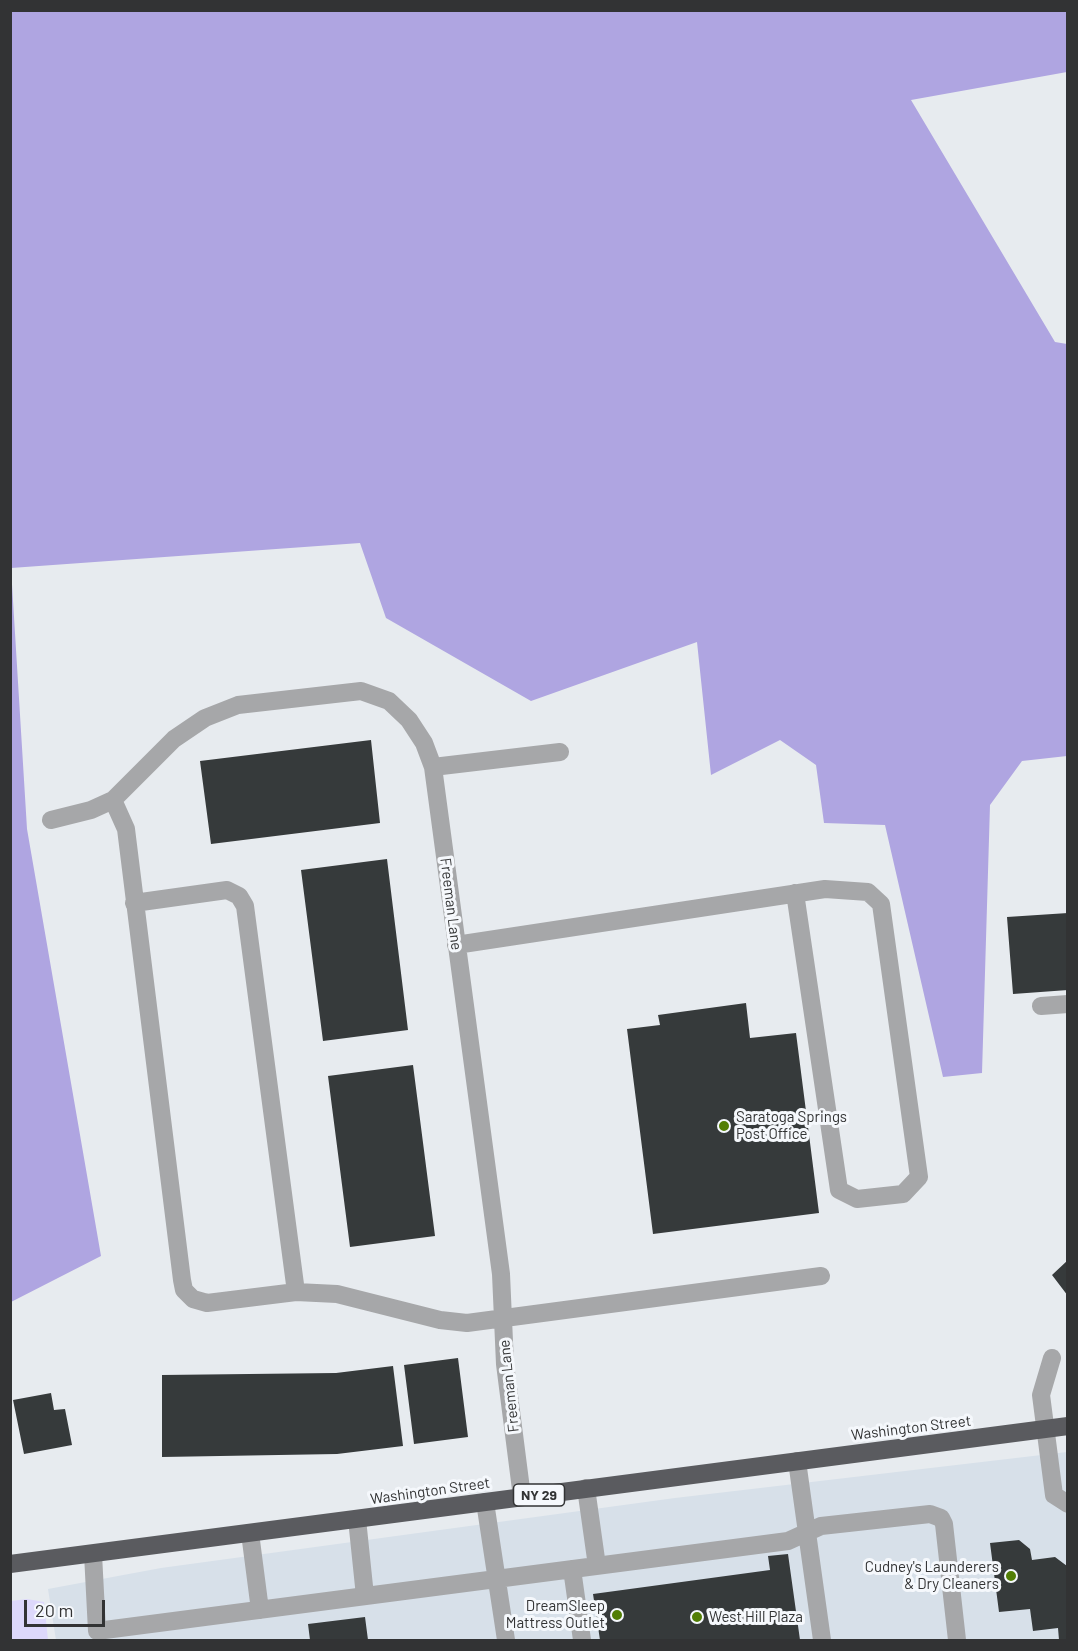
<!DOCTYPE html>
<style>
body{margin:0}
#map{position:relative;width:1078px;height:1651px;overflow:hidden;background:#e7ebef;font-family:Barlow,sans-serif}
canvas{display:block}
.frame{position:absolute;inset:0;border:12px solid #323334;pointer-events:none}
.scale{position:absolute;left:24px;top:1600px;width:81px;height:27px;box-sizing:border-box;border:3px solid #323334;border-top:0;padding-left:8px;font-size:18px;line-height:21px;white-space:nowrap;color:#323334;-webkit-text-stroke:4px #f5f8fc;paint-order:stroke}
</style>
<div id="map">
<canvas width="1078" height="1651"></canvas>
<div class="frame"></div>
<div class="scale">20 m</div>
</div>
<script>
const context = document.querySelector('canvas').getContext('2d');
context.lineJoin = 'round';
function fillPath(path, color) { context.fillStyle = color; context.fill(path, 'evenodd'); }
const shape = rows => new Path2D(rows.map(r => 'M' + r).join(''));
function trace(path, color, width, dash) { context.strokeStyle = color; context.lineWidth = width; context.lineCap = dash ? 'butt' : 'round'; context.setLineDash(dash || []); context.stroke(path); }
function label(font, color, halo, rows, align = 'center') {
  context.font = font + ' Barlow,sans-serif'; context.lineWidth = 6; context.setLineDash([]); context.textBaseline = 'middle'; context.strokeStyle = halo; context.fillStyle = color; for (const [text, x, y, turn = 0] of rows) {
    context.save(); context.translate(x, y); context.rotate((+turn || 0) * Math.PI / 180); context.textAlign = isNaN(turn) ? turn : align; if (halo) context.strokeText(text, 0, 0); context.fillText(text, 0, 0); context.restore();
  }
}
fillPath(shape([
 [1067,1452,1067,1640,56,1640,48,1589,161,1568,675,1498]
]), '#d7e0e9');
fillPath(shape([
 [27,1599,44,1602,48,1640,11,1640,11,1601]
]), '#ddd8fb');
fillPath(shape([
 [11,10,1067,11,1067,72,911,100,1055,342,1067,344,1067,756,1022,761,990,805,982,1073,943,1077,885,825,824,823,816,765,780,740,711,775,697,642,531,701,386,618,360,543,11,568,27,829,101,1256,11,1302]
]), '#afa5e1');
fillPath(shape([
 [371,740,380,823,211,844,200,761],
 [387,859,408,1030,323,1041,301,870],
 [1068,913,1068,990,1013,994,1007,917],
 [746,1003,750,1038,796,1033,819,1213,653,1234,627,1029,660,1025,658,1015],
 [413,1065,435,1236,350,1247,328,1076],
 [1068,1260,1068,1296,1052,1275],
 [458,1358,468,1437,414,1444,404,1365],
 [393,1366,403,1446,337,1454,162,1457,162,1375,336,1373],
 [51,1393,54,1410,65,1409,72,1445,24,1454,13,1400],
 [1019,1540,1030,1549,1032,1560,1055,1557,1067,1566,1068,1640,1059,1640,1058,1628,1033,1631,1030,1609,999,1612,990,1543],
 [788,1554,800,1640,600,1640,593,1594,770,1570,768,1556],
 [365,1617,368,1640,310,1640,308,1624]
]), '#363a3b');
trace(shape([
 [433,767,560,752],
 [113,800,126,829,182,1280,184,1290,193,1299,207,1303,296,1292,337,1294,440,1320,467,1323,821,1276],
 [51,820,91,810,113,800,174,739,205,718,238,705,361,691,389,701,409,720,424,743,433,767,501,1274,505,1364,522,1497],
 [134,903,227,890,239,896,245,906,296,1292],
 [456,945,825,889,868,892,881,904,919,1177,903,1194,857,1199,839,1190,795,893],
 [1041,1006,1068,1004],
 [1052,1358,1041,1395,1054,1495,1068,1504],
 [797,1461,822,1640],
 [586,1488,597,1566],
 [485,1502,506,1640],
 [357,1519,365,1596],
 [250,1533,260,1610],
 [93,1554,97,1631,788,1541,821,1526,930,1514,941,1518,944,1524,957,1640],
 [572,1569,582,1640]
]), '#a6a7a9', 18);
trace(shape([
 [10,1564,1068,1426]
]), '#5a5b5f', 18);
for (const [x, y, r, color] of [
 [724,1126,6,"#527e05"],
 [1011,1576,6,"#527e05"],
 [617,1615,6,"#527e05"],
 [697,1617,6,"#527e05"]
]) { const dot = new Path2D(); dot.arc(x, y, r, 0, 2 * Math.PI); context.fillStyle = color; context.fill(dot); trace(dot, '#f5f8fc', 2); }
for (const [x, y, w] of [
 [539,1495,51]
]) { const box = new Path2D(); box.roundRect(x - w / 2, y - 11, w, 22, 4.5); context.fillStyle = '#f5f8fc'; context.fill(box); trace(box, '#323334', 1.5); }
label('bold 14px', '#323334', null, [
 ["NY 29",539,1495]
]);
label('15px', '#323334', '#f5f8fc', [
 ["Freeman Lane",451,904,83],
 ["Freeman Lane",509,1386,-96],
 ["Washington Street",911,1428,-7],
 ["Washington Street",430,1491,-8]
]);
label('15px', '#323334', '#f5f8fc', [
 ["Saratoga Springs",736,1117],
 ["Post Office",736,1134],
 ["Cudney's Launderers",999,1567,"right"],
 ["& Dry Cleaners",999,1584,"right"],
 ["DreamSleep",605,1606,"right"],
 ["Mattress Outlet",605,1623,"right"],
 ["West Hill Plaza",709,1617]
], 'left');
</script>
